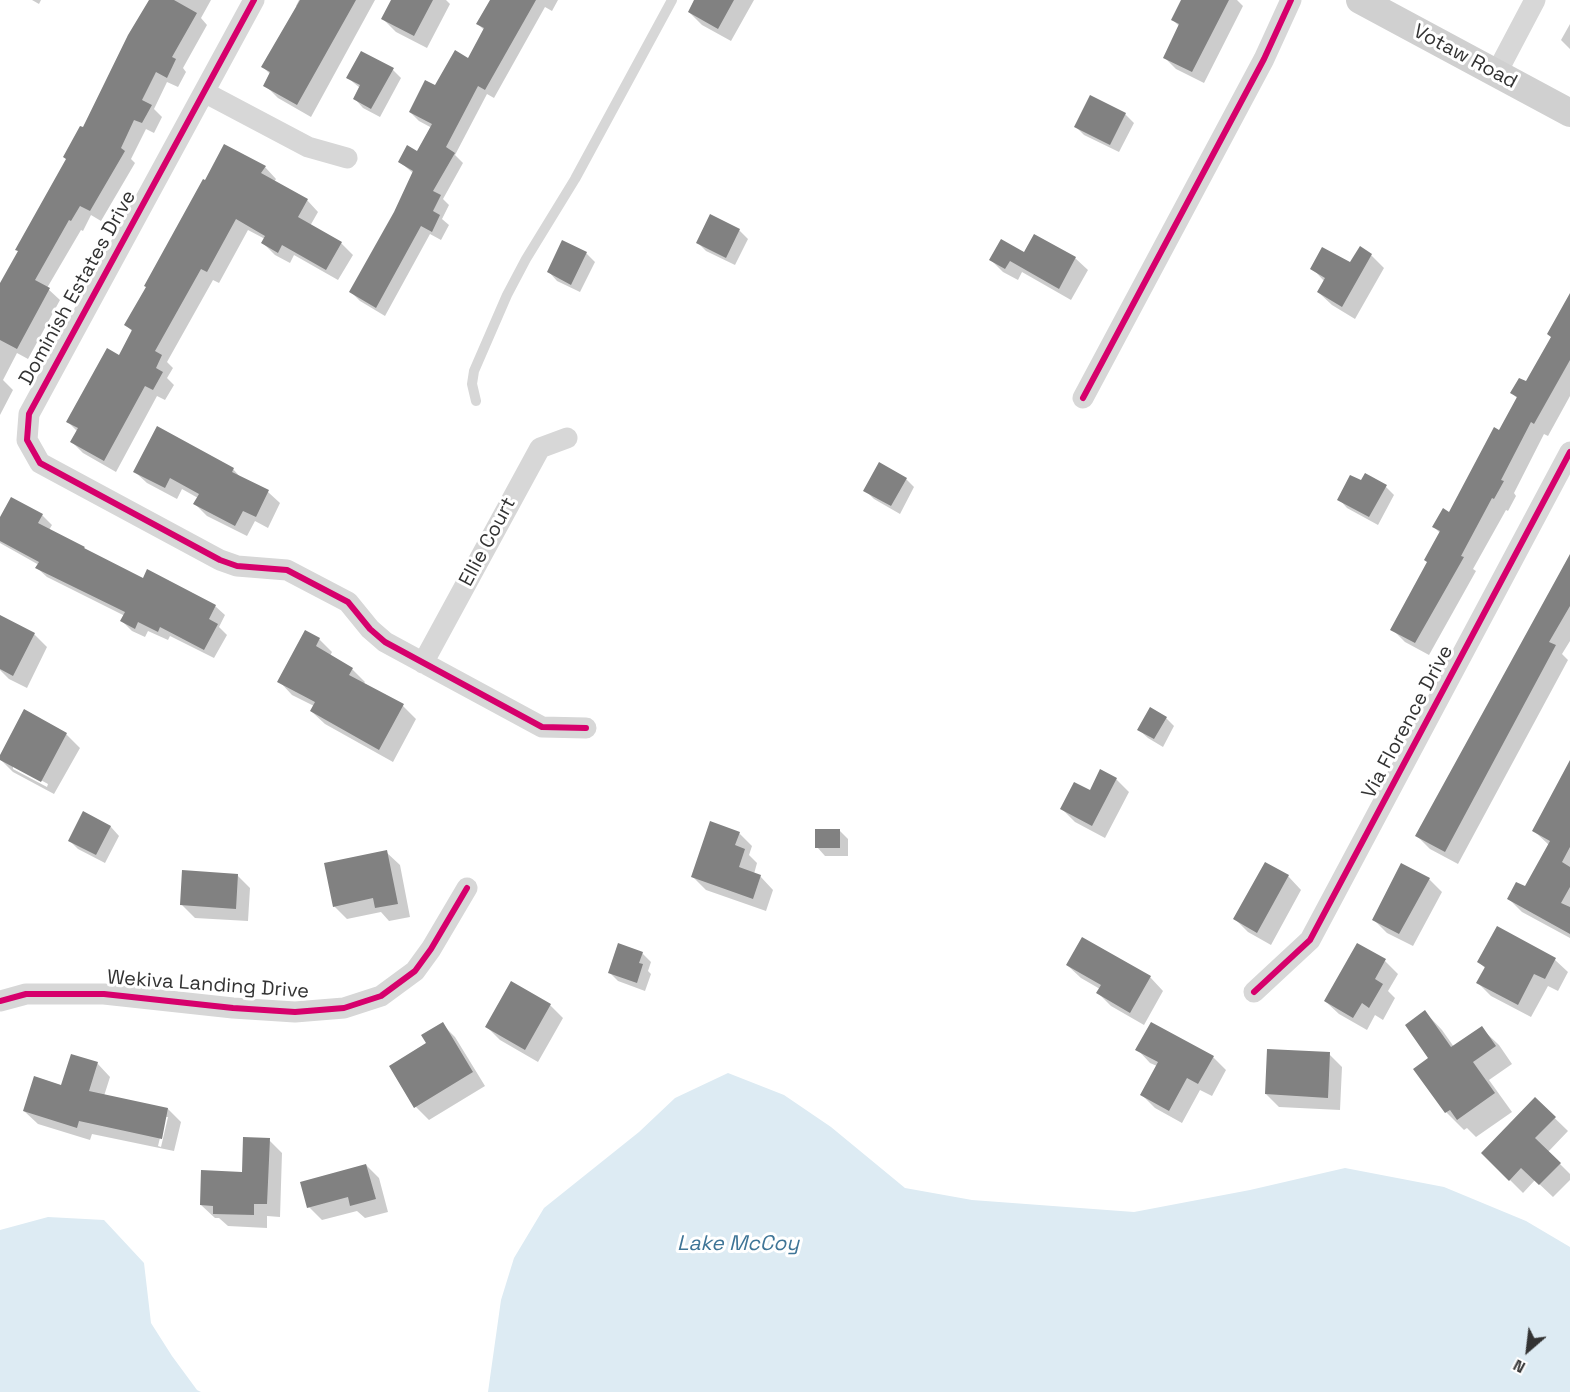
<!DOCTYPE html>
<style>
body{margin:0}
#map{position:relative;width:1570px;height:1392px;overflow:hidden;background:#fff;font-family:"Space Grotesk",sans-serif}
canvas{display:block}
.north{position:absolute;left:1498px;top:1320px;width:60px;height:60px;-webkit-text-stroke:4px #fff;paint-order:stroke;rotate:208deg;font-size:16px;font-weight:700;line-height:24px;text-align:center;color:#333}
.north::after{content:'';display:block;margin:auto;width:21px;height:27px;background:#333;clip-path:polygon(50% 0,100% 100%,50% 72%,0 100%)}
</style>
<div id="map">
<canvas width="1570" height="1392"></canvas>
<div class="north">N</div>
</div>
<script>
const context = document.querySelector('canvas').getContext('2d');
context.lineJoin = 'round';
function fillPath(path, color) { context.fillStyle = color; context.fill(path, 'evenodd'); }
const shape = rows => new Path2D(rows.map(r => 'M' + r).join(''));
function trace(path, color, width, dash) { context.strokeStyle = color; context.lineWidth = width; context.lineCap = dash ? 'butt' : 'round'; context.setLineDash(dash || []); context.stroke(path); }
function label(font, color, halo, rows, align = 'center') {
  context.font = font + ' "Space Grotesk",sans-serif'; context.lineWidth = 6; context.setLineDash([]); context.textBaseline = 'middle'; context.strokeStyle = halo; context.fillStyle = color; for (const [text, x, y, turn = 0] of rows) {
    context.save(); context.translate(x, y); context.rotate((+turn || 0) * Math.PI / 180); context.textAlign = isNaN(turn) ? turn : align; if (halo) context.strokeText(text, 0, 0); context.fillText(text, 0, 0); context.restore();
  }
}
fillPath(shape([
 [728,1073,784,1095,831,1127,905,1188,972,1200,1134,1212,1250,1190,1345,1168,1444,1187,1526,1221,1570,1247,1570,1392,488,1392,501,1300,514,1258,544,1208,639,1132,675,1098],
 [48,1217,104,1220,144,1263,151,1323,172,1356,197,1390,201,1392,0,1392,0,1230]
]), '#ddebf3');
fillPath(shape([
 [32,0,41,0,39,4],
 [151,0,211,0,201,18,207,25,183,68,186,72,178,87,167,82,154,109,162,117,154,133,146,129,131,159,135,163,101,221,91,215,83,231,81,230,47,288,60,300,28,359,17,353,3,380,13,390,0,415,0,286],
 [299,0,375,0,311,117,278,98,265,85,271,75,263,67,298,7,296,6],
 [393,0,446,0,450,4,427,48,396,32,383,19],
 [491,0,558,0,552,11,545,7,494,98,487,94,455,155,463,163,443,199,449,205,442,219,449,225,441,240,430,234,385,316,360,301,351,292,395,213,414,174,400,162,418,153,432,128,419,121,410,112,469,60,484,30,478,24],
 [696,0,754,0,731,41,702,25,689,12],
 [1183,0,1237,0,1243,6,1204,83,1176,69,1164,57,1180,27,1173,20],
 [1570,24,1570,49,1561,40],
 [393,70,401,78,380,117,363,108,355,99,360,88,348,78],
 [1125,114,1134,123,1119,152,1084,135,1076,127],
 [265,167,276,179,274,182,307,200,318,212,310,226,341,243,353,255,338,280,294,255,290,263,275,255,263,243,265,239,248,230,219,283,213,280,167,362,173,368,167,378,174,385,165,400,157,396,116,472,83,453,72,442,77,431,68,422,120,357,133,332,126,325],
 [739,230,748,239,735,265,706,251,698,243],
 [1035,236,1075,258,1088,270,1071,300,1022,272,1018,280,1003,272,991,260,1024,254],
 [586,253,595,262,580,292,557,281,549,272],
 [1371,255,1384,268,1355,319,1332,305,1318,292,1324,281,1312,268,1351,265],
 [1570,296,1570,396,1548,436,1544,434,1514,493,1516,496,1508,511,1506,510,1473,569,1476,571,1429,655,1405,642,1392,629,1428,563,1440,533,1434,527,1450,514,1499,432,1518,399,1512,393,1527,383,1552,338],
 [233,469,242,479,268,492,280,503,268,528,255,521,247,536,207,516,195,504,198,498,182,489,177,499,147,483,135,472],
 [906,479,914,487,900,514,874,499,865,490],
 [1362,482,1386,487,1394,495,1378,525,1347,508,1339,499],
 [42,515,52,525,49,530,84,548,88,552,143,580,215,606,225,615,219,627,227,635,214,658,170,636,168,640,148,631,145,637,132,631,122,621,125,616,47,577,37,568,39,565,0,543,0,520],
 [1570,557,1570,641,1562,654,1568,660,1458,864,1430,849,1417,836],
 [0,617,34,634,47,647,27,688,9,679,0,670],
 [319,639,332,652,330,656,352,669,365,682,363,685,403,706,416,719,393,762,325,724,311,711,314,706,292,695,279,681],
 [25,711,66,734,80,748,54,794,13,772,0,759],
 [13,765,48,784,47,787,13,769],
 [1166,718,1174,726,1163,747,1148,738,1139,730],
 [1570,763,1570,938,1522,912,1509,899,1525,888,1549,845,1534,831],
 [1116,779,1129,792,1105,838,1075,822,1062,809],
 [83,813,111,827,119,836,105,863,78,849,69,840],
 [840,831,848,839,848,856,825,856,817,847],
 [739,833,752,846,749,855,757,863,754,874,760,876,773,890,766,911,706,890,692,876],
 [386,852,400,865,410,917,389,921,381,912,347,919,334,906],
 [1265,864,1288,876,1301,890,1271,945,1248,932,1235,919],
 [237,875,250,888,248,921,195,918,182,905],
 [1429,879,1442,892,1413,946,1387,933,1374,920],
 [642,953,651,962,648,971,651,974,645,991,618,981,610,973],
 [1554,959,1568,972,1558,991,1548,986,1531,1017,1491,996,1478,983,1486,969,1479,962],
 [1385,961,1398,974,1388,991,1395,998,1383,1020,1375,1015,1367,1030,1339,1014,1325,1001],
 [1067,965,1150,977,1163,991,1144,1025,1111,1006,1098,993,1100,989,1081,978],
 [550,1005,563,1018,538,1062,500,1040,487,1027],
 [1425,1012,1442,1030,1454,1047,1481,1028,1499,1045,1512,1064,1489,1080,1512,1112,1476,1137,1467,1128,1464,1130,1446,1112,1415,1069,1431,1058],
 [442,1024,455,1037,485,1086,429,1120,416,1107,428,1044],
 [1137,1049,1213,1057,1226,1070,1212,1096,1200,1090,1182,1123,1155,1108,1142,1095,1157,1066,1150,1063],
 [1329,1054,1342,1067,1340,1110,1279,1107,1266,1094],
 [97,1063,110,1077,104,1096,168,1109,181,1122,174,1151,92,1134,90,1140,38,1124,24,1111],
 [165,1117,168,1117,161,1147,158,1146],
 [1535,1099,1568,1131,1548,1152,1570,1174,1570,1180,1553,1197,1535,1180,1523,1193,1483,1153],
 [269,1140,282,1153,280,1217,267,1216,267,1228,228,1226,219,1218,215,1218,201,1205,243,1173],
 [366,1165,379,1178,388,1212,365,1218,357,1211,322,1220,309,1207]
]), '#0003');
fillPath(shape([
 [149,0,174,0,197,13,172,57,176,59,167,78,156,72,142,100,152,105,142,123,134,120,121,148,125,151,90,211,80,206,71,221,69,220,35,280,50,288,17,349,0,340,0,283,18,251,15,250,66,159,63,157,80,126,83,127,128,35],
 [300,0,356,0,297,105,263,86,270,72,261,67],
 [391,0,433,0,414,36,381,19],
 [490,0,536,0,485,90,478,86,446,147,455,153,433,191,441,195,433,211,440,215,432,232,421,226,376,308,349,292,394,212,413,171,398,162,407,145,417,151,432,124,409,112,425,80,435,85,455,50,468,58,484,28,476,24],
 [694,0,734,0,718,29,688,12],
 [1181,0,1229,0,1192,72,1163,58,1179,24,1171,20],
 [361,51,394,68,371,109,353,99,360,85,346,78],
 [1090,95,1126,113,1110,145,1074,127],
 [224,144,266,166,261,173,308,199,298,217,342,242,326,270,282,245,278,253,261,243,265,236,236,219,207,272,201,269,155,351,162,355,156,368,163,372,153,390,145,386,104,461,70,442,78,428,66,422,107,348,119,355,132,330,124,325,146,287,144,286,203,179,205,180],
 [710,214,740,229,726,258,696,243],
 [1034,234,1076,257,1059,289,1010,261,1005,269,989,260,1001,239,1024,252],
 [562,240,587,252,571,285,547,272],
 [1360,246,1372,254,1342,307,1317,292,1325,278,1310,269,1322,247,1350,262],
 [1570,293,1570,360,1534,424,1531,422,1501,480,1504,481,1494,499,1492,498,1461,556,1464,557,1415,643,1390,630,1427,562,1424,560,1440,531,1432,527,1443,508,1449,512,1494,427,1499,430,1517,397,1510,393,1519,378,1526,381,1551,337,1547,334],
 [157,426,234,468,232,472,269,490,256,517,243,511,235,526,193,504,199,494,170,478,165,488,133,472],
 [879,462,907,478,891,506,863,491],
 [1365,473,1387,485,1369,517,1337,500,1350,475,1361,480],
 [11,497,43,514,38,523,85,547,84,548,143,578,147,569,216,605,209,619,218,624,204,650,160,627,158,632,138,622,135,629,120,621,125,612,35,568,39,562,0,541,0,517],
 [1570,554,1570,606,1549,642,1556,645,1445,852,1415,836],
 [0,615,35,633,13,676,0,669],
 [305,630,320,638,316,646,353,668,349,675,404,704,379,750,310,711,315,702,277,682],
 [1150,707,1167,717,1154,739,1137,730],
 [24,709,67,733,41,782,0,760,0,755],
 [1570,760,1570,847,1562,862,1570,867,1570,887,1561,903,1570,907,1570,934,1507,899,1516,882,1525,886,1550,841,1532,831],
 [1100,769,1117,778,1092,826,1060,809,1074,782,1090,790],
 [83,811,111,826,96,855,68,841],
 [710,821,740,832,735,845,745,849,739,867,761,875,753,899,691,877],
 [815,829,840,829,840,848,815,848],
 [387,850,398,904,375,908,373,898,333,907,324,863],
 [1265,862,1289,875,1257,933,1233,919],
 [1401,863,1430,878,1399,934,1372,920],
 [182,870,238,874,236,909,180,905],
 [1497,926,1556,958,1545,979,1534,974,1518,1005,1476,983,1485,967,1477,962],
 [1082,937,1151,976,1130,1013,1096,993,1101,985,1066,965],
 [618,943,643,952,639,963,643,964,637,983,608,973],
 [1357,943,1386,959,1375,979,1383,984,1369,1008,1362,1003,1353,1018,1324,1001],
 [511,981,551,1004,525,1050,485,1027],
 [1425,1010,1451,1047,1482,1026,1496,1046,1473,1062,1495,1093,1457,1120,1450,1110,1445,1113,1413,1069,1428,1058,1405,1025],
 [443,1022,473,1072,414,1108,389,1066,426,1043,421,1035],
 [1151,1022,1214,1056,1198,1084,1187,1078,1169,1111,1140,1095,1158,1062,1135,1050],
 [1267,1049,1330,1052,1328,1098,1265,1094],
 [71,1054,98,1062,89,1091,168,1108,162,1139,79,1121,77,1128,23,1111,34,1076,61,1085],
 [1535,1097,1556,1117,1535,1138,1561,1163,1539,1185,1521,1168,1509,1181,1481,1153],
 [243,1137,270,1138,267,1204,254,1204,254,1215,213,1214,213,1206,200,1205,201,1170,242,1172],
 [366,1164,376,1199,350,1206,348,1197,307,1208,300,1182]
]), '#818181');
trace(shape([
 [476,401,472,384,474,371,507,295,526,259,575,179,672,0]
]), '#d7d7d7', 10);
trace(shape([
 [254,0,29,414,27,440,40,463,220,560,237,566,287,570,348,602,370,629,385,642,542,727,586,728],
 [1496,74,1535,0],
 [204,92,308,147,347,158],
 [1083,398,1264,59,1291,0],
 [423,663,540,448,567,438],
 [1254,992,1310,940,1570,452],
 [0,1001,26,994,104,994,233,1008,295,1012,344,1008,381,996,415,971,431,949,467,888]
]), '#d7d7d7', 21);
trace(shape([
 [1360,0,1570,113]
]), '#d0d0d0', 28);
trace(shape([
 [254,0,29,414,27,440,40,463,220,560,237,566,287,570,348,602,370,629,385,642,542,727,586,728],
 [1083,398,1264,59,1291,0],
 [1254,992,1310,940,1570,452],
 [0,1001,26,994,104,994,233,1008,295,1012,344,1008,381,996,415,971,431,949,467,888]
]), '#d6006c', 6);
label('20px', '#333', '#fff', [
 ["Votaw Road",1465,57,28],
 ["Dominish Estates Drive",78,288,-61],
 ["Ellie Court",488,542,-62],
 ["Via Florence Drive",1408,722,-62],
 ["Wekiva Landing Drive",208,985,4]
]);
label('italic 21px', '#3f7597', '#fff', [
 ["Lake McCoy",738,1244]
]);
</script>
